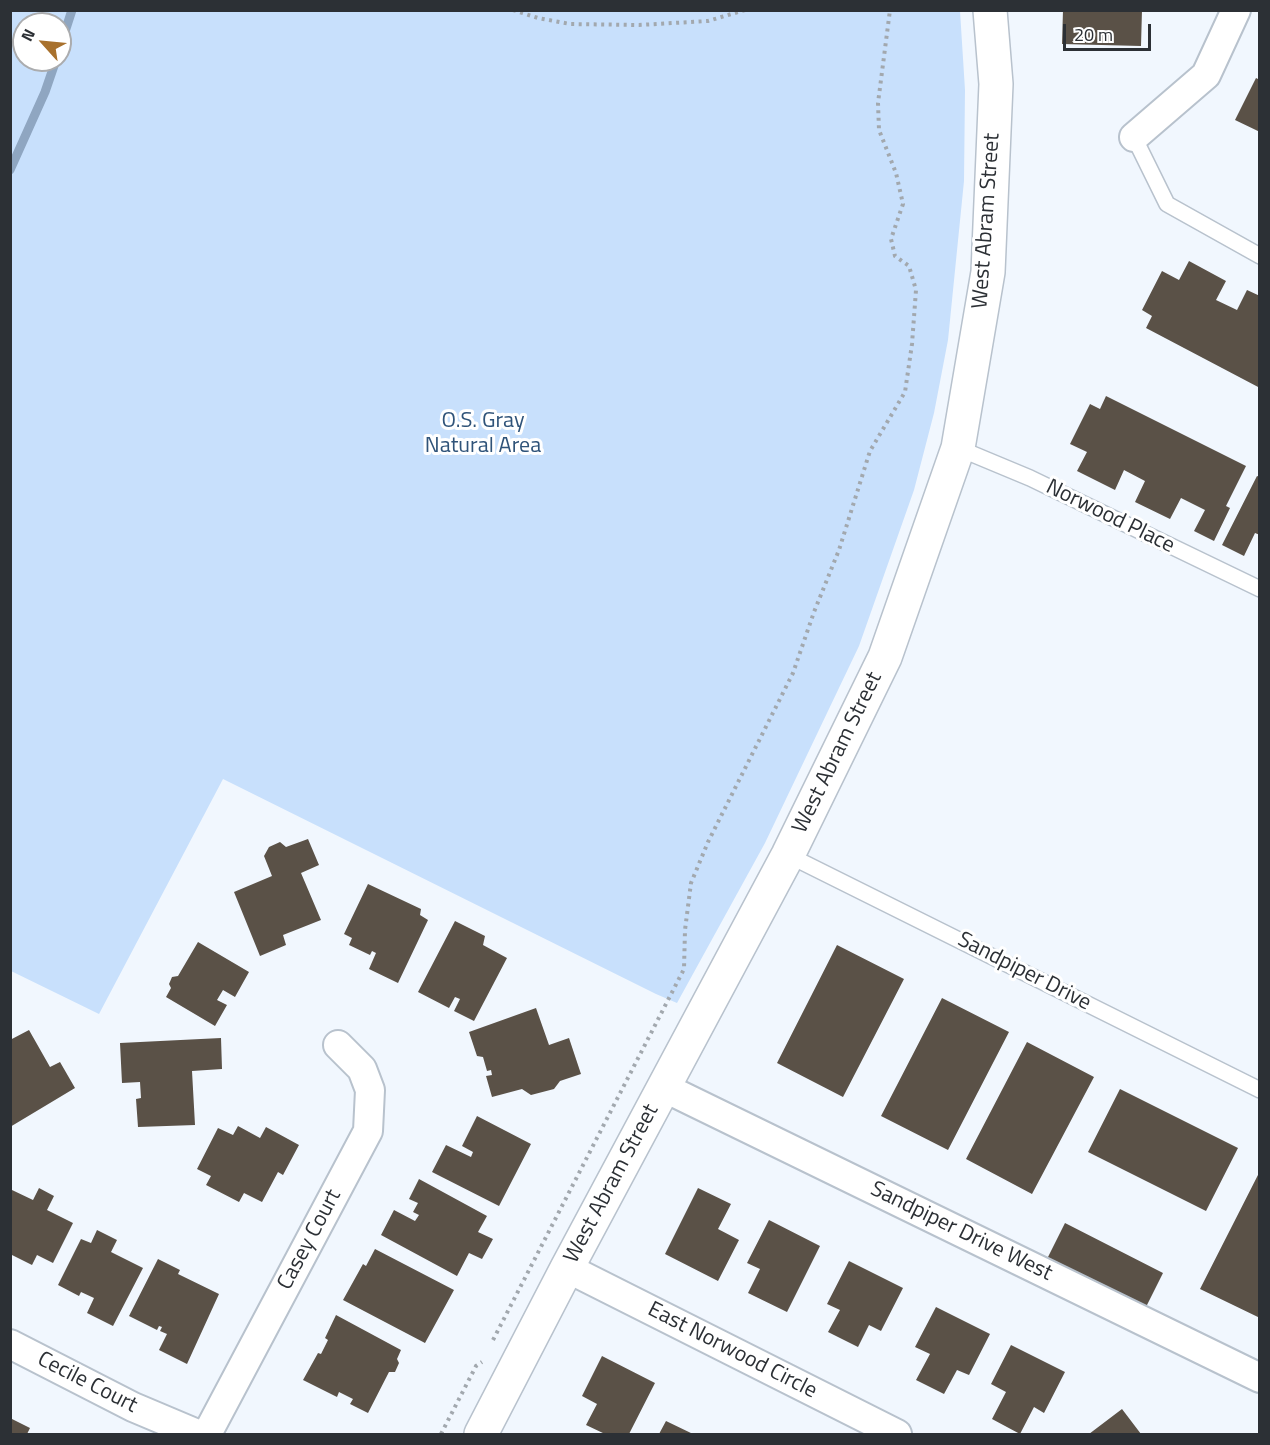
<!DOCTYPE html>
<style>
body{margin:0}
#map{position:relative;width:1270px;height:1445px;overflow:hidden;background:#f1f7fe;font-family:"Titillium Web",sans-serif}
canvas{display:block}
.frame{position:absolute;inset:0;border:12px solid #2c3035;pointer-events:none}
.north{position:absolute;left:12px;top:12px;width:60px;height:60px;box-sizing:border-box;background:#fff;border:2px solid #abacae;border-radius:50%;rotate:297deg;font-size:16px;font-weight:700;line-height:24px;text-align:center;color:#2c3035}
.north::after{content:'';display:block;margin:auto;width:21px;height:27px;background:#a8712d;clip-path:polygon(50% 0,100% 100%,50% 72%,0 100%)}
.scale{position:absolute;left:1063px;top:24px;width:88px;height:27px;box-sizing:border-box;border:3px solid #2c3035;border-top:0;padding-left:8px;font-size:18px;line-height:21px;white-space:nowrap;color:#2c3035;-webkit-text-stroke:4px #fff;paint-order:stroke}
</style>
<div id="map">
<canvas width="1270" height="1445"></canvas>
<div class="frame"></div>
<div class="north">N</div>
<div class="scale">20 m</div>
</div>
<script>
const context = document.querySelector('canvas').getContext('2d');
context.lineJoin = 'round';
function fillPath(path, color) { context.fillStyle = color; context.fill(path, 'evenodd'); }
const shape = rows => new Path2D(rows.map(r => 'M' + r).join(''));
function trace(path, color, width, dash) { context.strokeStyle = color; context.lineWidth = width; context.lineCap = dash ? 'butt' : 'round'; context.setLineDash(dash || []); context.stroke(path); }
function label(font, color, halo, rows, align = 'center') {
  context.font = font + ' "Titillium Web",sans-serif'; context.lineWidth = 6; context.setLineDash([]); context.textBaseline = 'middle'; context.strokeStyle = halo; context.fillStyle = color; for (const [text, x, y, turn = 0] of rows) {
    context.save(); context.translate(x, y); context.rotate((+turn || 0) * Math.PI / 180); context.textAlign = isNaN(turn) ? turn : align; if (halo) context.strokeText(text, 0, 0); context.fillText(text, 0, 0); context.restore();
  }
}
fillPath(shape([
 [10,11,960,11,965,90,964,181,948,340,934,413,914,490,859,646,765,843,677,1003,656,994,223,779,99,1014,11,971],
 [24,24,60,24,60,60,24,60]
]), '#c8e0fc');
trace(shape([
 [60,47,72,10],
 [10,170,45,92,56,60]
]), '#8fa6c1', 9);
fillPath(shape([
 [1063,10,1142,10,1141,46,1062,44],
 [1256,78,1260,80,1260,132,1235,120],
 [1189,261,1226,281,1216,300,1237,310,1247,290,1260,296,1260,388,1146,328,1152,316,1142,310,1162,271,1179,280],
 [1106,396,1246,466,1226,506,1230,508,1214,541,1194,531,1205,510,1181,498,1170,519,1135,502,1145,481,1124,470,1115,490,1077,471,1087,452,1070,444,1090,404,1100,409],
 [1257,476,1260,477,1260,535,1255,533,1244,556,1222,545],
 [308,839,319,865,301,873,321,920,283,935,286,945,260,956,234,892,272,876,264,856,269,847,280,842,286,847],
 [368,884,421,909,420,915,428,920,398,983,369,969,376,953,372,951,370,955,349,945,352,938,344,934],
 [455,921,485,936,483,945,507,958,474,1021,454,1011,460,999,455,997,449,1008,418,992],
 [198,942,249,972,235,997,223,990,217,1000,227,1005,215,1026,166,997,171,988,169,984,172,977,178,976],
 [837,945,904,979,843,1097,777,1063],
 [942,998,1009,1032,948,1150,881,1116],
 [536,1008,549,1045,569,1038,581,1074,560,1081,554,1089,531,1095,522,1089,492,1097,486,1076,492,1075,491,1070,487,1071,483,1057,477,1056,469,1032],
 [29,1030,50,1067,60,1062,75,1088,10,1127,10,1040],
 [221,1038,222,1069,192,1071,195,1125,138,1127,136,1099,141,1098,140,1082,122,1083,120,1043],
 [1027,1042,1094,1077,1032,1194,966,1159],
 [1120,1089,1238,1148,1206,1211,1088,1152],
 [477,1116,531,1144,499,1206,432,1172,446,1145,471,1157,473,1152,462,1146],
 [238,1126,260,1138,266,1127,299,1145,283,1175,278,1172,262,1202,244,1193,239,1202,206,1185,211,1176,197,1169,218,1128,233,1135],
 [1260,1171,1260,1318,1200,1289],
 [419,1179,487,1216,478,1232,493,1239,482,1259,469,1253,457,1276,381,1235,394,1210,415,1221,419,1215,413,1212,418,1203,409,1199],
 [39,1188,54,1196,47,1210,73,1223,53,1263,37,1255,32,1265,12,1255,10,1259,10,1194,12,1190,33,1200],
 [698,1188,731,1204,718,1229,739,1240,718,1281,665,1254],
 [769,1220,820,1246,787,1312,748,1293,760,1269,747,1263],
 [1065,1223,1163,1273,1144,1311,1046,1261],
 [97,1230,117,1240,111,1252,143,1268,113,1326,87,1313,94,1298,81,1292,79,1296,58,1285,81,1239,91,1243],
 [375,1249,454,1290,425,1343,343,1300,363,1264,366,1266],
 [158,1259,180,1270,178,1274,219,1294,187,1364,159,1350,167,1334,160,1331,162,1327,159,1326,157,1330,129,1316],
 [849,1261,903,1288,881,1331,869,1325,858,1347,828,1332,840,1310,827,1304],
 [936,1307,990,1334,969,1375,957,1370,944,1394,916,1380,930,1354,915,1347],
 [336,1315,401,1350,397,1359,399,1363,395,1372,389,1372,368,1413,350,1404,353,1399,339,1392,337,1397,303,1380,318,1353,321,1354,328,1340,325,1338],
 [1011,1345,1065,1372,1044,1413,1034,1407,1020,1434,992,1419,1006,1392,991,1384],
 [602,1356,655,1383,629,1434,605,1434,586,1425,597,1404,582,1396],
 [1122,1409,1141,1434,1089,1434],
 [10,1418,30,1428,27,1434,10,1434],
 [666,1421,693,1434,659,1434]
]), '#5a5147');
const lane = shape([
 [1134,137,1167,204,1260,256],
 [958,448,1030,478,1260,589],
 [788,855,1260,1090]
]);
const street = shape([
 [1134,137,1206,75,1236,10],
 [663,1087,1260,1378],
 [567,1268,897,1434],
 [10,1344,133,1407,197,1434],
 [207,1434,368,1131,370,1090,362,1069,338,1045]
]);
const secondary = shape([
 [481,1434,567,1268,788,855,885,657,958,448,988,272,996,84,990,10]
]);
trace(lane, '#b8c2cd', 18);
trace(street, '#b8c2cd', 32);
trace(secondary, '#b8c2cd', 36);
trace(shape([
 [513,10,538,18,570,24,639,25,708,21,745,10],
 [493,1340,684,969,685,930,691,883,708,842,793,673,814,612,839,550,870,451,905,392,912,344,916,290,909,266,895,256,891,239,903,204,896,173,879,130,878,103,890,10],
 [441,1434,476,1366,482,1362]
]), '#a2a8ae', 4, [3, 4.5]);
trace(lane, '#fff', 15);
trace(street, '#fff', 28);
trace(secondary, '#fff', 33);
label('22px', '#2c3035', '#fff', [
 ["West Abram Street",987,221,-86],
 ["Norwood Place",1110,517,26],
 ["West Abram Street",838,753,-64],
 ["Sandpiper Drive",1024,972,27],
 ["West Abram Street",612,1184,-62],
 ["Sandpiper Drive West",961,1232,26],
 ["Casey Court",310,1240,-62],
 ["East Norwood Circle",732,1351,27],
 ["Cecile Court",87,1383,27]
]);
label('22px', '#2f5379', '#fff', [
 ["O.S. Gray",483,422],
 ["Natural Area",483,447]
]);
</script>
